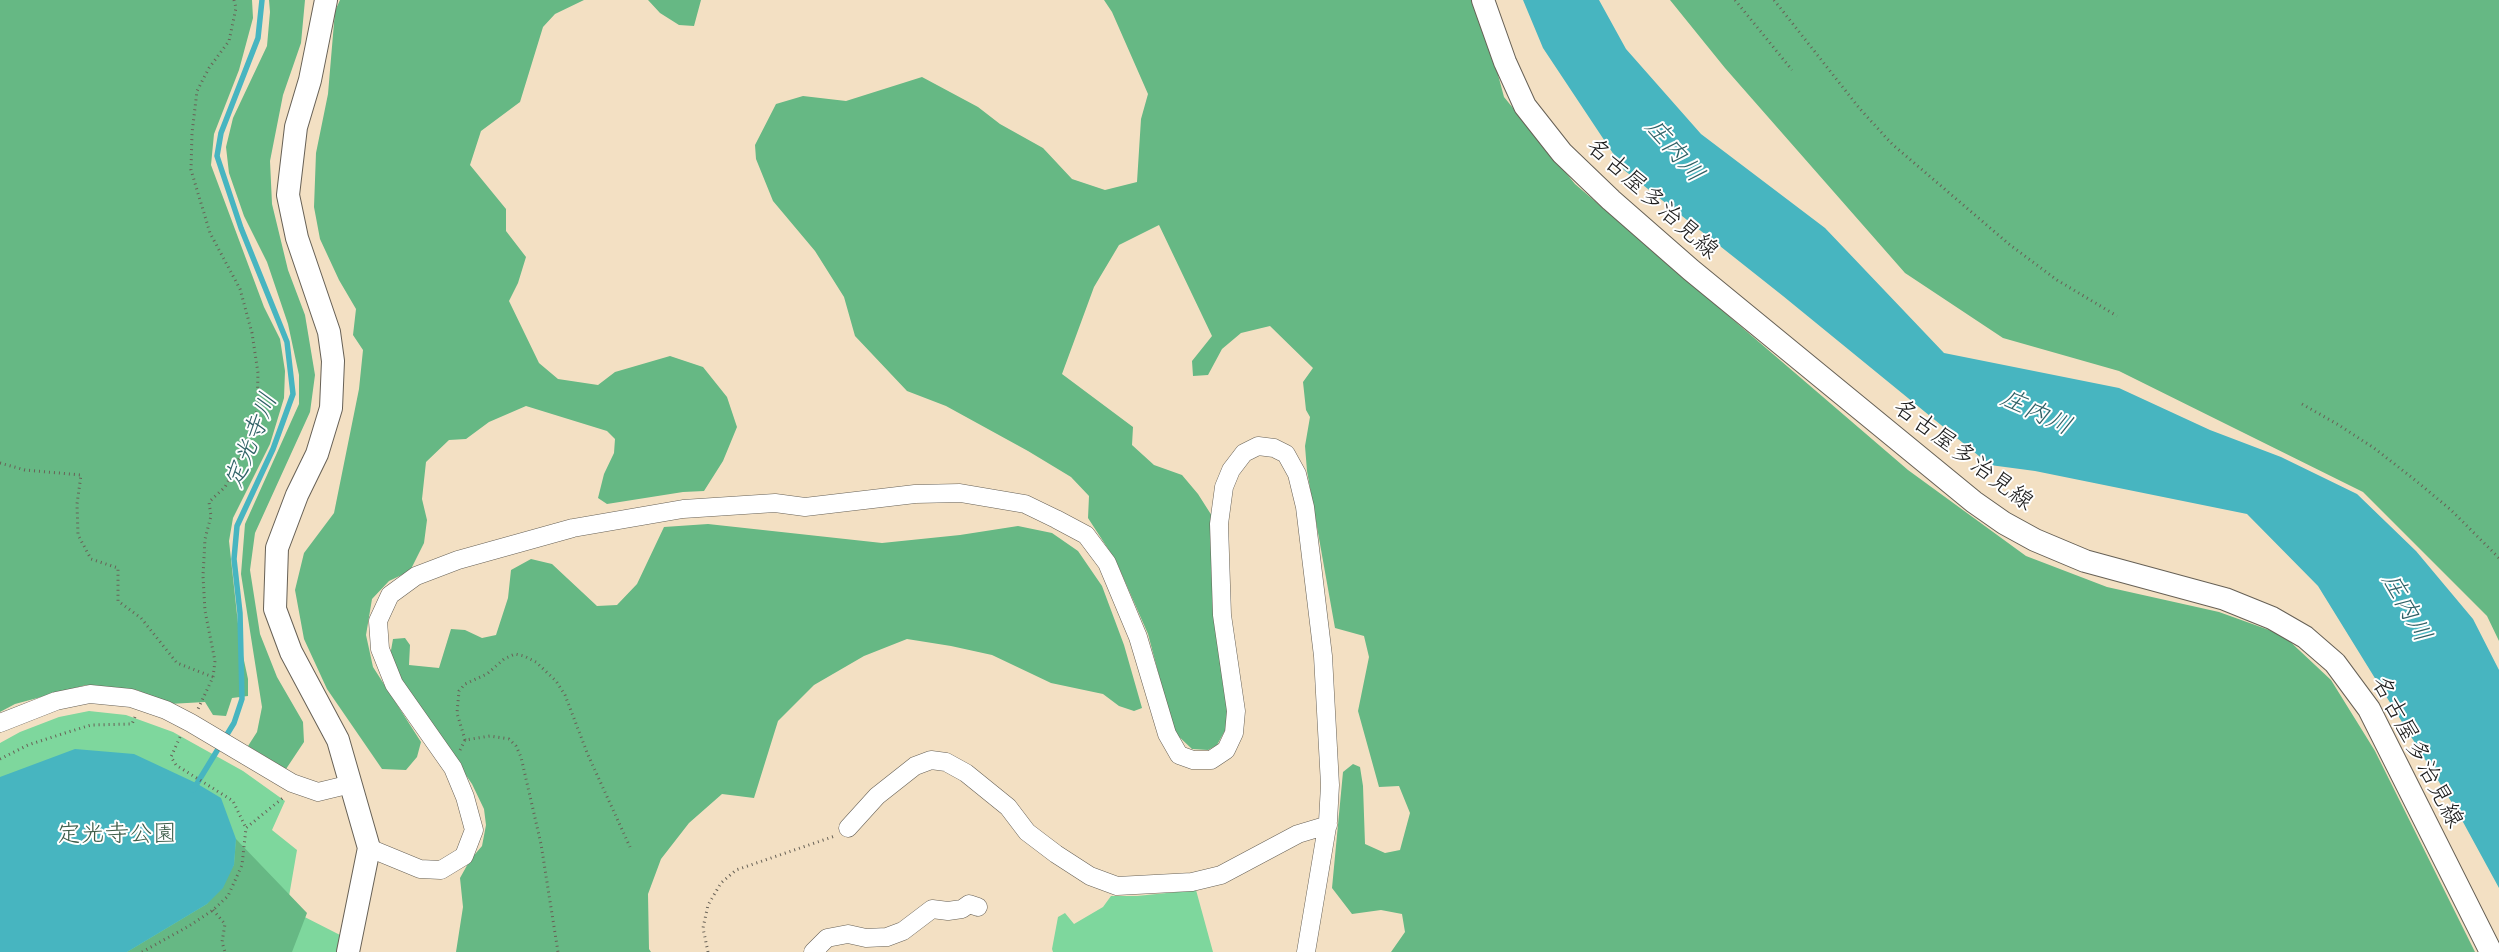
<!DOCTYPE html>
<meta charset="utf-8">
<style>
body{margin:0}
canvas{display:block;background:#f3e0c3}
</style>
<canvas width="2499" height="952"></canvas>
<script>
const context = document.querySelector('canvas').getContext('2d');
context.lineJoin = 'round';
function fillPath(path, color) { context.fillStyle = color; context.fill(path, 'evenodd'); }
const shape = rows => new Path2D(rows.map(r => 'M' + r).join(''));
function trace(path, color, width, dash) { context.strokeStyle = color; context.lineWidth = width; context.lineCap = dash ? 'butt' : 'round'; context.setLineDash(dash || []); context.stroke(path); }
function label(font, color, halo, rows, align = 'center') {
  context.font = font + ' Caveat,"Klee One",sans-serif'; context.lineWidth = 4; context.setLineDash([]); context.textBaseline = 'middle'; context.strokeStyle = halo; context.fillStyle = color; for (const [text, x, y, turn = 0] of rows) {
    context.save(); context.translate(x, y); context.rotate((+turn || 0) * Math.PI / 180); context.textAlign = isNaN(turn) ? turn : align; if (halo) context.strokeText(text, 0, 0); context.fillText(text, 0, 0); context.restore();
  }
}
fillPath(shape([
 [89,711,126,715,173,732,243,771,285,801,272,830,297,850,287,908,342,936,339,952,0,952,0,743,20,732,59,717],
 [1196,890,1213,952,1053,952,1052,949,1058,917,1065,913,1074,924,1103,907,1111,896,1137,896]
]), '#7ed79d');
fillPath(shape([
 [0,0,252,0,253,18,239,70,214,134,211,165,264,307,280,339,285,371,284,398,270,444,233,518,229,541,240,642,248,679,248,696,232,698,226,716,213,715,205,702,169,704,137,690,86,685,15,704,0,712],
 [269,0,305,0,301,43,283,95,270,161,272,204,288,270,305,315,315,375,310,412,255,533,250,570,260,634,277,677,303,722,304,742,286,769,248,746,257,732,262,707,241,574,245,524,299,404,299,375,288,324,267,262,244,216,229,173,226,147,233,118,267,46,270,12],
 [340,0,584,0,555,14,543,27,520,102,481,131,470,165,506,209,506,231,526,257,518,283,509,301,539,363,558,379,598,385,615,372,670,356,703,367,727,397,737,427,723,461,704,491,683,492,607,504,598,498,604,474,614,453,615,439,607,431,526,406,489,422,466,439,449,440,426,462,422,499,427,520,424,543,410,571,389,581,372,599,366,635,373,667,421,742,417,757,406,770,382,769,327,689,304,639,295,590,304,553,334,513,359,389,363,350,353,335,356,309,339,280,320,239,314,207,316,153,328,94,335,11],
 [648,0,701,0,694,26,679,25,660,13],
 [1104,0,1478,0,1504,97,1575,184,1908,470,2026,556,2107,587,2219,612,2283,635,2331,680,2375,751,2475,952,1391,952,1405,932,1402,914,1381,910,1352,914,1332,888,1343,772,1353,764,1360,767,1363,786,1365,844,1385,853,1400,850,1410,813,1399,786,1379,787,1358,711,1369,657,1364,636,1335,628,1307,471,1305,446,1310,417,1306,410,1303,382,1313,368,1270,326,1241,333,1222,349,1208,375,1193,376,1192,361,1212,336,1159,225,1119,245,1094,287,1062,374,1133,427,1132,445,1154,465,1182,475,1198,494,1212,516,1228,725,1217,745,1208,750,1192,749,1174,732,1148,634,1116,561,1088,518,1089,496,1071,477,1028,451,946,406,907,391,855,336,844,297,815,251,773,201,756,159,755,145,776,104,803,96,846,101,922,77,978,107,1000,124,1043,148,1072,179,1105,190,1137,182,1141,119,1148,94,1112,12],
 [1670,0,2499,0,2499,641,2487,616,2363,492,2119,371,2003,338,1905,273,1725,68],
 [708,524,882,543,960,535,1018,526,1052,533,1078,551,1102,586,1124,645,1142,708,1134,711,1119,706,1103,694,1051,683,992,655,951,646,907,639,864,656,814,685,778,721,754,798,722,794,689,823,661,859,648,894,649,949,651,952,456,952,463,907,460,878,470,860,482,846,486,825,484,809,472,784,404,685,390,656,393,639,405,638,410,645,409,665,439,668,451,629,465,630,482,638,496,635,508,598,511,570,531,559,552,564,597,606,617,605,637,584,664,527],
 [236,839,307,913,292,952,127,952,207,904,234,865]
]), '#66b884');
fillPath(shape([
 [1523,0,1599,0,1626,49,1701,134,1825,228,1944,353,2119,388,2210,430,2281,457,2357,494,2416,551,2473,619,2499,670,2499,888,2457,811,2318,586,2247,514,2035,471,1990,465,1783,296,1624,170,1543,48],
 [75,749,134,754,196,783,221,798,236,839,234,865,223,888,207,904,127,952,0,952,0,777]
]), '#47b5c0');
trace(shape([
 [193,790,234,723,242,699,240,613,234,559,237,526,273,449,293,394,287,342,241,228,217,156,221,133,258,38,262,0]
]), '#47b5c0', 5.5);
const minor = shape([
 [0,723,56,701,90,694,131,698,166,710,191,723,292,783,318,792,351,784],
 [848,828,877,796,915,766,931,760,946,762,966,773,1008,807,1027,832,1056,854,1090,876,1117,886,1192,882,1221,875,1298,834,1328,825],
 [369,848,420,869,441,870,464,856,474,830,465,797,453,768,394,684,380,649,378,621,390,595,416,576,458,560,573,528,683,509,775,503,805,507,915,494,960,493,1025,504,1056,519,1086,535,1107,563,1138,637,1167,734,1179,755,1193,760,1211,760,1226,750,1234,733,1236,711,1222,615,1219,524,1224,487,1231,470,1244,453,1258,446,1274,448,1286,454,1297,474,1305,507,1323,656,1330,785,1328,821,1306,952],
 [813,952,827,938,848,934,866,938,887,937,903,931,932,909,948,911,962,909,969,904,978,907]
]);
const major = shape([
 [326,0,310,80,296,127,288,195,297,238,329,332,333,361,331,408,317,454,297,495,277,548,275,609,291,652,338,740,369,848,348,952],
 [1483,0,1505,62,1525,106,1562,153,1611,200,1691,270,1974,502,2004,523,2035,540,2085,561,2225,599,2272,618,2305,637,2335,663,2369,709,2491,952]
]);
trace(minor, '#676156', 19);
trace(major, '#676156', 24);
trace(shape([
 [1735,0,1792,70],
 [1774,0,1860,109,1892,144,2010,245,2057,280,2117,316],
 [2302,404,2337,424,2374,448,2415,480,2451,510,2499,558],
 [0,463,25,470,81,475,77,504,78,535,91,559,118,568,118,601,141,618,177,663,213,677,198,709],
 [213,677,215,661,205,611,203,576,205,539,211,516,209,502,225,487,236,467,257,411,258,373,252,333,240,289,210,233,191,170,192,133,197,91,209,68,229,41,236,8,234,0],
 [180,737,171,757,176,765,233,801,246,828],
 [465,740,457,713,459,691,465,684,487,674,504,659,515,654,524,656,536,662,556,681,565,695,588,755,630,847],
 [460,750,465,740,490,736,509,739,516,746,521,757,541,844,558,952],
 [0,759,28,745,65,733,91,725,132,724,135,717],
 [213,910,225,924,222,942,225,952],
 [142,952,189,926,213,910,228,896,242,865,246,828,284,797],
 [708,952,703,928,708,905,721,883,736,870,835,836]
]), '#676156', 3, [1, 4]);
trace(minor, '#fff', 18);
trace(major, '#fff', 22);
label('24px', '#1c1c1c', '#fff', [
 ["名古屋多治見線",1652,199,42],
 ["名古屋多治見線",1963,455,37],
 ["名古屋多治見線",2417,752,62]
]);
label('24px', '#3e5d49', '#fff', [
 ["定光寺公園",117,835]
]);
label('italic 25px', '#2f6166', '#fff', [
 ["庄内川",1674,151,49],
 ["庄内川",2036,413,25],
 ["定光寺川",252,441,-68],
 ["庄内川",2406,608,61]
]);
</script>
